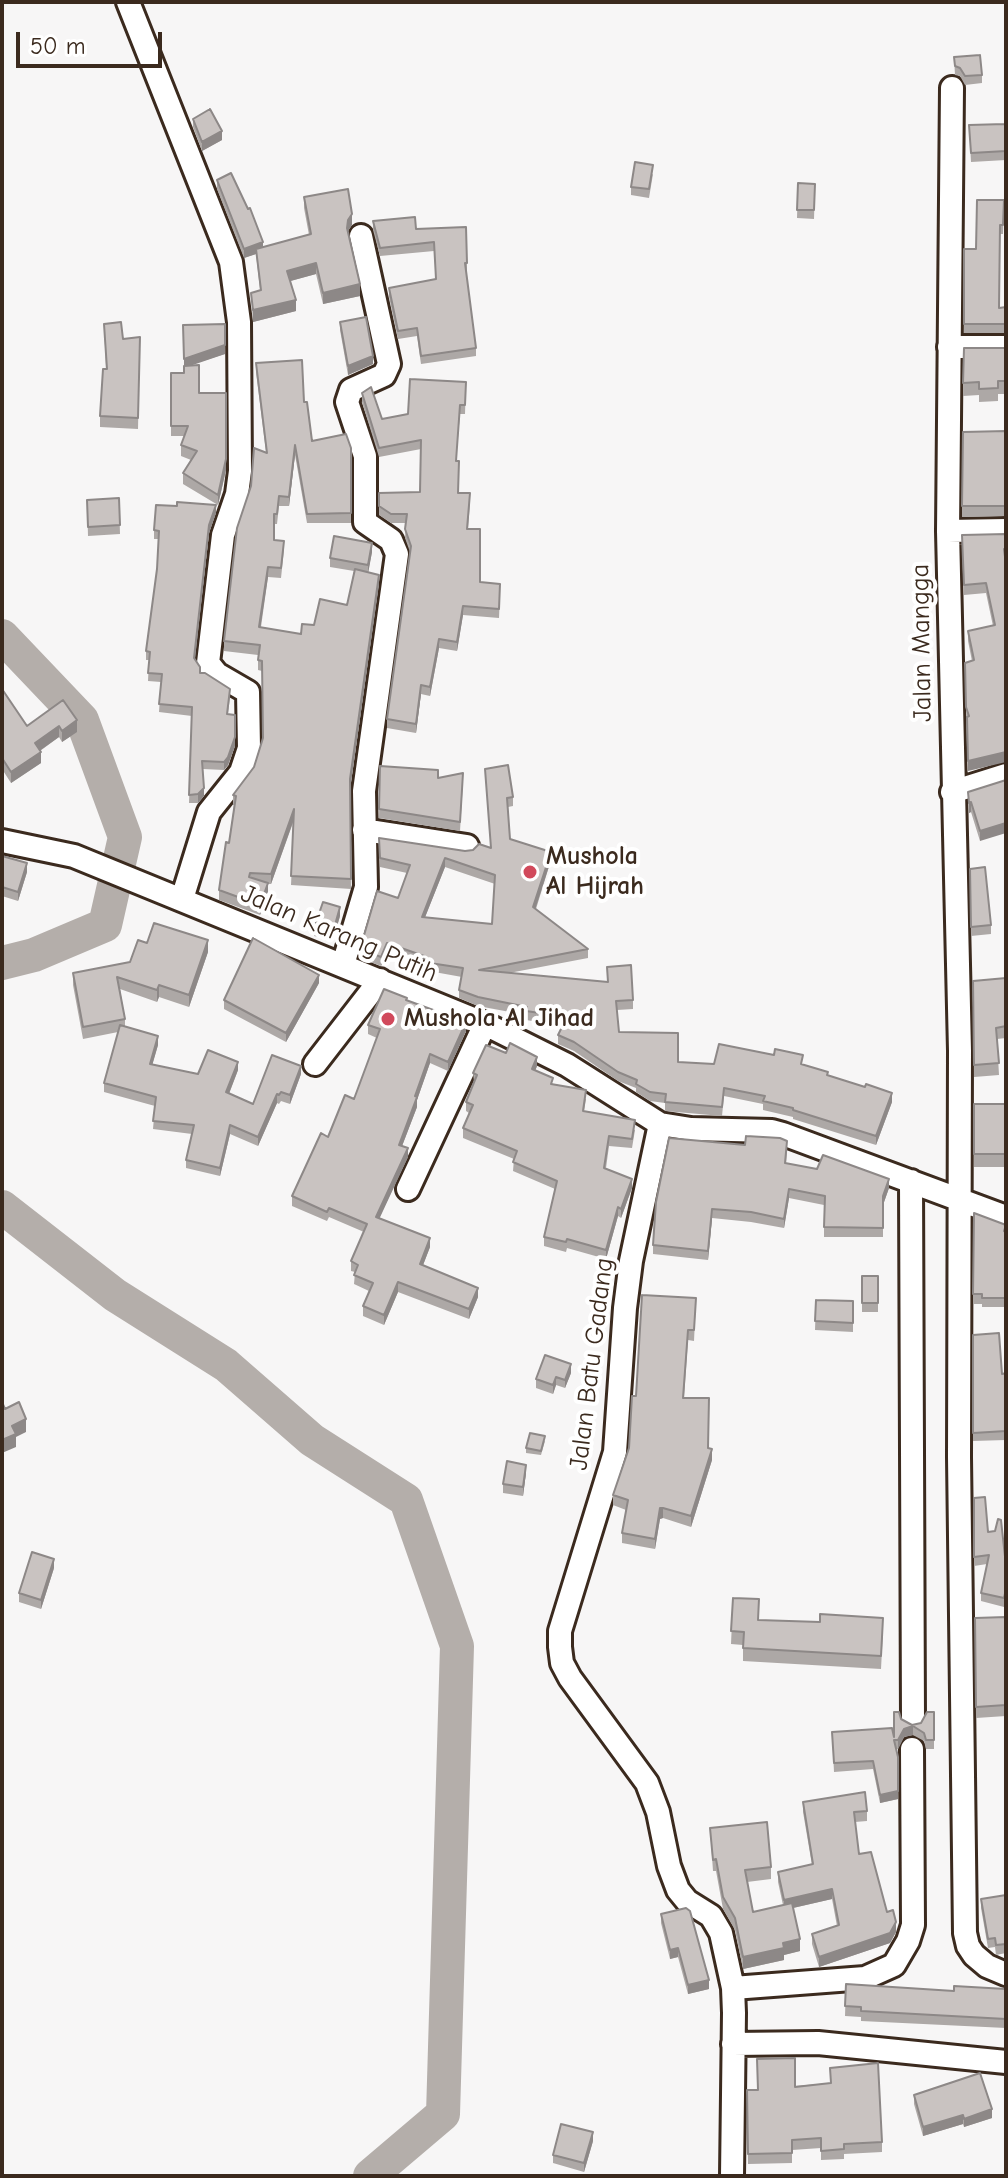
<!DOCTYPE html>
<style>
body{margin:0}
#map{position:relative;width:1008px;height:2178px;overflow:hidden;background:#f7f6f6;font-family:"Comic Neue",sans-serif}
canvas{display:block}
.frame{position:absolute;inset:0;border:4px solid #3b2a1e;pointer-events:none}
.scale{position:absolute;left:16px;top:32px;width:146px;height:36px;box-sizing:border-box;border:4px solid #3b2a1e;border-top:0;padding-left:10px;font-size:24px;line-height:28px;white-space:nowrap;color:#3b2a1e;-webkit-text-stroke:6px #fff;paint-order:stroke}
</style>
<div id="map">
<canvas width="1008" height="2178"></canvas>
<div class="frame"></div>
<div class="scale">50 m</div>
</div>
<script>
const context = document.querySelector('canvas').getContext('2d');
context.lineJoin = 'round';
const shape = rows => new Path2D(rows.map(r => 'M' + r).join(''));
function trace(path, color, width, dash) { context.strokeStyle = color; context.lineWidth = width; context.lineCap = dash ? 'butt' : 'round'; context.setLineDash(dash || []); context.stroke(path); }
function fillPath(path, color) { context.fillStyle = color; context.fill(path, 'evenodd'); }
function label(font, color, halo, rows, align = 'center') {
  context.font = font + ' "Comic Neue",sans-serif'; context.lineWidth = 8; context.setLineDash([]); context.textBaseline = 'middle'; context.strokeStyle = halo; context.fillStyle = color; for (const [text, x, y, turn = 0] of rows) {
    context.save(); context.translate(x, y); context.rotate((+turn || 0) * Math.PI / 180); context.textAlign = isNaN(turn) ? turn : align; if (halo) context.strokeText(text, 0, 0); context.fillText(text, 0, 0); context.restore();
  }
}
trace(shape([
 [2,636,82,720,125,837,105,925,34,955,2,963],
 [2,1207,115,1295,226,1365,312,1440,406,1500,457,1646,443,2114,370,2176]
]), '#b4aeaa', 34);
const minor = shape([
 [128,2,231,262,239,322,240,471,237,494,223,535,208,663,217,674,248,692,249,748,241,772,209,812,182,899],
 [952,88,948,531,960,1051,959,1457,965,1933,968,1946,974,1955,987,1966,1006,1974],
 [949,347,1006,347],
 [948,531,1006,530],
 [952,792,1006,775],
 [364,830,467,846],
 [2,841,74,856,485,1024,567,1065,660,1124,691,1129,772,1131,783,1134,1006,1217],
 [343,965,366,887,364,791,397,554,391,540,365,522,365,456,347,402,351,390,384,375,389,364,361,236],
 [315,1064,380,980],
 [660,1124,631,1261,625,1308,615,1452,560,1631,560,1647,562,1663,570,1678,647,1783,658,1812,669,1866,678,1890,687,1901,711,1916,721,1933,733,1988,734,2013,732,2176],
 [911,1181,913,1720],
 [408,1189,485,1024],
 [733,1988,865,1978,894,1965,908,1941,913,1925,912,1749],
 [733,2044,818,2043,1006,2062]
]);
trace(minor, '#3b2a1e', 28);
trace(minor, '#fff', 22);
fillPath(shape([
 [954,57,982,75,982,83,965,85,960,76,955,75],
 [193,119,222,140,202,151,193,127],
 [969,125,1006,142,1006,160,971,162],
 [653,174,649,198,631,195,631,187],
 [217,180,263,247,309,235,304,208,304,197,352,225,348,231,360,296,323,304,316,274,290,281,296,311,253,322,251,293,260,290,256,254,244,258,217,189],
 [798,183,815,184,814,219,797,218],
 [1004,200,1003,234,1000,234,999,308,1006,307,1006,333,964,333,964,249,976,249],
 [373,221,416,229,467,263,467,272,466,272,476,348,476,356,421,364,417,336,398,339,389,297,389,288,436,280,434,251,380,256,373,230],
 [340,322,373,364,348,375,340,330],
 [104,324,123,339,140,337,138,429,100,427,100,416,106,369],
 [225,324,225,354,190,365,226,470,218,505,183,484,183,473,191,460,181,456,181,445,184,436,171,436,171,373,184,373],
 [964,348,1006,348,1006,394,998,394,998,401,979,402,979,395,963,396],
 [256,363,304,402,312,441,351,448,351,523,307,523,295,455,289,506,279,506,277,524,274,524,274,540,284,550,281,578,268,577,261,627,301,634,347,605,354,571,330,567,330,558,372,552,368,572,379,584,350,789,351,889,291,885,294,820,271,884,268,884,268,893,260,915,219,900,219,890,229,843,234,805,233,805,233,795,254,767,263,738,262,671,258,670,258,655,224,651,224,641,266,452,256,372],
 [466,382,465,414,460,414,456,461,458,493,470,502,468,529,480,582,500,593,499,618,463,615,457,651,439,648,430,696,421,694,416,733,387,728,387,719,410,552,405,538,406,523,391,523,379,515,379,493,420,492,421,449,379,457,362,402,362,393,382,419,408,414],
 [1006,431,1006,516,962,517,962,506],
 [119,498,120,534,88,536,87,500],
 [216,513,209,533,195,659,200,673,230,697,228,714,235,746,228,765,224,770,203,769,204,796,198,803,189,803,192,716,159,712,161,682,148,681,149,660,146,660,146,651,157,569,159,539,154,539,154,530],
 [1006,534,1006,565,968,771,965,663,972,661,968,641,968,631,993,626,986,593,964,595,962,535],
 [2,689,27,726,77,720,77,732,62,742,59,737,40,751,41,763,11,783,2,769],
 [380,766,463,782,460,831,379,818],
 [485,769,513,797,513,806,508,807,510,839,551,860,536,909,588,949,588,958,509,973,633,1000,633,1009,617,1010,619,1032,678,1062,714,1064,803,1064,892,1102,876,1145,793,1119,793,1117,763,1110,763,1104,724,1096,722,1116,665,1111,665,1103,650,1101,636,1092,636,1088,618,1081,574,1051,558,1044,558,1035,563,1026,526,1020,526,1015,478,1006,459,998,459,990,462,977,423,970,423,965,387,952,381,966,360,958,360,949,398,898,407,873,380,867,379,838,465,851,491,848],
 [445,867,495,884,492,924,425,917],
 [1006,780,980,841,971,812,969,813,968,792],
 [2,856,27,872,18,901,2,896],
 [970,869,991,925,991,934,971,936],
 [340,916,333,940,314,936,314,928],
 [147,943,208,952,189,1007,159,997,157,1002,120,989,125,1019,125,1027,158,1045,152,1065,198,1074,238,1070,229,1094,253,1104,301,1074,290,1104,281,1101,279,1104,277,1103,258,1146,230,1134,220,1176,186,1168,186,1160,192,1134,153,1129,155,1106,104,1092,104,1083,118,1032,83,1039,73,985,73,973,130,962],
 [1006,978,1006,1038,997,1039,999,1075,974,1077,973,981],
 [319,983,286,1042,224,1009,224,1000],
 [407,1000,466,1031,448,1071,430,1063,417,1100,417,1107,402,1146,408,1157,379,1218,430,1247,423,1265,478,1297,469,1319,398,1292,384,1325,363,1316,363,1306,369,1291,354,1284,355,1272,351,1271,351,1261,364,1232,329,1217,327,1221,292,1206,292,1196,328,1137,354,1099,377,1038,368,1034,368,1025],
 [537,1066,535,1071,553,1084,586,1099,584,1111,635,1130,632,1148,609,1146,606,1168,632,1188,621,1218,618,1216,606,1259,567,1248,566,1252,544,1246,544,1237,555,1189,513,1171,514,1159,463,1138,463,1128,469,1113,466,1111,466,1102,474,1082,473,1073],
 [974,1104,1006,1104,1006,1167,974,1167],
 [787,1151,786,1164,889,1188,883,1205,883,1237,824,1237,824,1205,789,1198,784,1228,751,1222,712,1218,708,1260,653,1254,653,1245],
 [974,1213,1006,1225,1006,1307,982,1307,982,1304,973,1304],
 [862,1276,878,1276,878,1312,862,1312],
 [696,1298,694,1341,688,1340,684,1398,708,1448,712,1460,691,1527,663,1518,660,1519,655,1549,622,1543,622,1533,626,1510,613,1505,613,1495,629,1448,636,1396],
 [816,1300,853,1301,853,1332,815,1330],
 [973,1335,1002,1374,1006,1373,1006,1440,973,1441],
 [571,1373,565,1388,556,1385,553,1394,536,1388,536,1379],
 [545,1441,541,1455,526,1453,526,1448],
 [526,1473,523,1496,503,1493,503,1484],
 [974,1498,988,1532,1006,1566,1006,1597,1004,1607,981,1601,981,1593,987,1564,974,1566],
 [54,1568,41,1609,19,1602,19,1593],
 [733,1598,759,1620,883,1631,881,1669,743,1661,743,1645,731,1644],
 [1006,1617,1006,1716,976,1718,975,1618],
 [934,1712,934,1749,926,1749,924,1741,913,1735,904,1737,898,1749,896,1749,898,1799,880,1803,873,1769,834,1772,832,1732,894,1737,901,1719,912,1725,921,1723],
 [803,1802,867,1811,867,1821,855,1822,859,1854,896,1932,890,1943,819,1967,812,1944,812,1934,837,1926,832,1899,793,1908,800,1951,784,1955,784,1960,743,1969,735,1930,723,1909,716,1871,713,1871,710,1828,771,1867,771,1879,747,1882,753,1912,783,1905,778,1882,778,1872,812,1865,803,1812],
 [1006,1895,1006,1953,996,1955,995,1947,988,1948,981,1908,981,1899],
 [661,1914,709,1989,688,1994,678,1957,670,1959,661,1923],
 [846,1984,954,1991,1006,1989,1006,2028,861,2021,861,2017,845,2016],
 [830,2068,882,2142,882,2152,844,2154,844,2159,821,2160,821,2148,792,2150,792,2163,748,2164,747,2090,830,2083],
 [914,2095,992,2118,964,2127,963,2124,923,2136,914,2104],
 [593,2141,584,2172,553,2163,553,2155]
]), '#ada8a6');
fillPath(shape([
 [222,131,222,140,202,151,202,142],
 [352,214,352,225,348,231,347,239,348,220],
 [263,242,263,250,256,249,256,254,244,258,244,249],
 [316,263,316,274,287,282,287,271],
 [360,284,360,296,323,304,323,293],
 [296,300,296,311,253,322,253,310],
 [225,345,225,354,184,368,184,359],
 [373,356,373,364,348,375,348,366],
 [295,445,295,455,289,506,289,497],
 [226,459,226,470,218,505,218,495],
 [216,505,216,513,209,533,194,666,209,525],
 [372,543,372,552,368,574,368,565],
 [268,567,268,577,259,636,259,627],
 [379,575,379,584,350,789,350,779],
 [463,606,463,615,457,651,457,642],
 [439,639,439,648,430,696,430,687],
 [421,685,421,694,416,733,416,724],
 [77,720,77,732,62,742,62,731],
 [59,726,59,737,35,754,35,743],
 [235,737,235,746,228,765,224,770,224,762],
 [41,752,41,763,11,783,11,772],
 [1006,752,1006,762,968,771,968,761],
 [204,788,204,796,198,803,198,794],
 [971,802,971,812,969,813,969,803],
 [294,809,294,819,271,884,271,874],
 [1006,823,1006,833,980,841,980,831],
 [551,852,551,860,533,916,533,907],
 [445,858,445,867,422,925,422,917],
 [27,863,27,872,18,901,18,892],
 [268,883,268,893,260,915,260,905],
 [340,907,340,916,333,940,333,932],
 [208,940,208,952,189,1007,189,995],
 [387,943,387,952,381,966,381,957],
 [319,975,319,983,286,1042,286,1033],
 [159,985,159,997,157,1002,157,990],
 [466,1022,466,1031,448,1071,448,1062],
 [158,1036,158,1045,150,1073,150,1064],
 [430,1054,430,1063,417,1100,417,1107,399,1154,399,1145],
 [537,1057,537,1066,532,1079,532,1069],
 [238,1062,238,1070,226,1101,226,1092],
 [301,1066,301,1074,290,1104,290,1095],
 [892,1093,892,1102,876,1145,876,1136],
 [277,1094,277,1103,258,1146,258,1137],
 [230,1125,230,1134,220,1176,220,1168],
 [408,1148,408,1157,376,1226,376,1217],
 [632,1179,632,1188,621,1218,621,1209],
 [889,1179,889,1188,883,1205,883,1196],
 [789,1189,789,1198,784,1228,784,1219],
 [618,1207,618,1216,606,1259,606,1250],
 [712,1209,712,1218,708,1260,708,1251],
 [430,1238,430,1247,420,1273,420,1264],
 [398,1282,398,1292,384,1325,384,1315],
 [478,1288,478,1297,469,1319,469,1309],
 [571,1364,571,1373,565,1388,565,1380],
 [556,1377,556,1385,553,1394,553,1385],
 [26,1419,26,1432,16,1437,16,1447,2,1453,2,1440,12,1426],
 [712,1449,712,1460,691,1527,691,1516],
 [526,1465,526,1473,523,1496,523,1487],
 [660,1508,663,1508,663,1518,660,1519,655,1549,655,1539],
 [54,1559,54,1568,41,1609,41,1600],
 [913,1726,913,1735,904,1737,898,1749,898,1740,904,1729],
 [898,1791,898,1799,880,1803,880,1795],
 [832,1889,832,1899,784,1910,784,1900],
 [896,1922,896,1932,890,1943,819,1967,819,1957],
 [800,1939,800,1951,784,1955,784,1960,743,1969,743,1957,783,1943],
 [678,1948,678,1957,670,1959,670,1950],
 [709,1980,709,1989,688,1994,688,1985],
 [992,2109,992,2118,964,2127,964,2119],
 [963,2115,963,2124,923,2136,923,2127],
 [593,2132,593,2141,584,2172,584,2163]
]), '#8d8887');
const building = shape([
 [980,55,982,75,965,76,960,68,955,66,954,57,980,55],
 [210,109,222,131,202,142,193,119,210,109],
 [1005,124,1006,151,971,153,969,125,1005,124],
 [635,162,653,165,649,189,631,187,635,162],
 [231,173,248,209,250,208,263,242,244,249,217,180,231,173],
 [798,183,815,184,814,210,797,210,798,183],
 [348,189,352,214,348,220,347,228,360,284,323,293,316,263,287,271,296,300,253,310,251,293,261,290,256,249,311,234,304,197,348,189],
 [977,200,1004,200,1003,225,1000,225,999,308,1006,307,1006,324,964,324,964,249,976,249,977,200],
 [415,217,416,229,466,227,467,263,465,263,476,348,421,356,417,328,398,331,389,288,436,279,434,242,380,248,373,221,415,217],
 [366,317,373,356,348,366,340,322,366,317],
 [121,322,123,339,140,337,138,418,100,416,103,369,107,369,104,324,121,322],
 [225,324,225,345,184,359,183,325,225,324],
 [964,348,1006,348,1006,381,998,381,998,388,979,389,979,382,963,383,964,348],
 [302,360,304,402,307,402,312,441,346,434,351,448,351,513,307,514,295,445,289,497,279,496,277,514,274,514,274,540,284,541,281,568,268,567,259,627,301,634,302,624,314,625,320,599,347,605,355,569,379,575,350,779,351,879,291,876,294,809,271,874,250,873,249,877,268,883,260,905,219,890,226,842,229,843,236,796,233,795,254,767,263,738,262,661,258,660,260,645,224,641,237,528,251,486,254,448,267,453,256,363,302,360],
 [199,365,199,393,226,393,226,459,218,495,183,473,197,451,181,445,188,426,171,426,171,373,184,373,184,366,199,365],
 [410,379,466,382,465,405,460,405,456,461,459,461,458,493,470,493,467,529,480,529,480,582,500,584,499,609,463,606,457,642,439,639,430,687,421,685,416,724,387,719,411,546,405,529,407,514,391,514,379,506,379,493,420,492,421,440,379,448,362,393,371,387,382,419,408,414,410,379],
 [1006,431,1006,506,962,506,963,432,1006,431],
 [119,498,120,525,88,527,87,500,119,498],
 [177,502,216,505,209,525,194,658,200,667,200,673,205,673,230,689,227,714,235,715,235,737,228,757,224,762,202,761,204,788,198,794,189,795,192,707,159,704,162,674,148,673,150,652,146,651,157,569,159,531,154,530,156,505,177,506,177,502],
 [1006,534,1006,549,1004,549,1006,565,1006,752,968,761,967,717,969,716,966,707,965,663,974,660,968,631,995,625,986,583,964,585,962,535,1006,534],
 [334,536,372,543,368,565,330,558,334,536],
 [2,689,27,726,63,700,77,720,62,731,59,726,35,743,41,752,11,772,2,758,2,689],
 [508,765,513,797,507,798,510,839,551,852,533,907,588,949,479,970,608,982,607,967,631,965,633,1000,616,1001,619,1032,678,1033,678,1062,714,1064,719,1044,774,1055,775,1049,803,1055,801,1064,828,1072,827,1075,865,1087,866,1084,892,1093,876,1136,793,1110,793,1108,763,1101,765,1096,724,1088,722,1107,665,1102,666,1094,650,1092,636,1084,637,1080,618,1072,574,1042,558,1035,567,1017,526,1011,527,1007,478,997,459,990,463,968,423,962,424,956,387,943,381,957,360,949,377,891,398,898,410,865,380,858,379,838,465,851,473,850,479,844,491,848,485,769,508,765],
 [445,858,495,875,492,924,422,917,445,858],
 [380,766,438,770,438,778,463,773,460,822,379,809,380,766],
 [1006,780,1006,823,980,831,971,802,969,803,968,792,1006,780],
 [2,856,27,863,18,892,2,887,2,856],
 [985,867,991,925,971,927,970,869,985,867],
 [323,902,340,907,333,932,314,928,323,902],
 [154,923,208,940,189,995,159,985,157,990,117,977,125,1019,83,1027,73,973,130,962,138,940,147,943,154,923],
 [253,938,319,975,286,1033,224,1000,253,938],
 [1006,978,1006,1026,996,1028,999,1063,974,1065,973,981,1006,978],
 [384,989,407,998,406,1000,466,1022,448,1062,430,1054,415,1096,417,1097,399,1145,408,1148,376,1217,430,1238,420,1264,478,1288,469,1309,398,1282,384,1315,363,1306,373,1283,354,1275,358,1265,351,1261,367,1224,329,1208,327,1212,292,1196,321,1133,328,1137,345,1095,354,1099,380,1029,368,1025,384,989],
 [120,1025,158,1036,150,1064,198,1074,208,1050,238,1062,226,1092,253,1104,272,1055,301,1066,290,1095,281,1092,279,1095,277,1094,258,1137,230,1125,220,1168,186,1160,194,1125,153,1121,156,1097,104,1083,120,1025],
 [510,1043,537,1057,532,1069,553,1078,551,1084,586,1090,583,1111,635,1120,632,1139,609,1136,604,1168,632,1179,621,1209,618,1207,606,1250,567,1239,566,1242,544,1237,557,1181,513,1162,517,1151,463,1128,473,1105,466,1102,477,1075,473,1073,486,1045,506,1053,510,1043],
 [974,1104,1006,1104,1006,1154,974,1154,974,1104],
 [746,1136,780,1138,787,1141,785,1163,817,1169,823,1155,889,1179,883,1196,883,1228,824,1227,825,1196,789,1189,784,1219,751,1212,712,1209,708,1251,653,1245,656,1202,669,1138,745,1145,746,1136],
 [974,1213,1006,1225,1004,1231,1006,1232,1006,1298,982,1298,982,1294,973,1294,974,1213],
 [862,1276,878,1276,878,1303,862,1303,862,1276],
 [642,1295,696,1298,694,1330,688,1330,683,1398,709,1398,708,1448,712,1449,691,1516,663,1508,660,1508,655,1539,622,1533,628,1500,613,1495,629,1448,632,1396,636,1396,642,1295],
 [816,1300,853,1301,853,1323,815,1321,816,1300],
 [999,1333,1002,1374,1006,1373,1006,1431,973,1433,973,1335,999,1333],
 [545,1355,571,1364,565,1380,556,1377,553,1385,536,1379,545,1355],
 [2,1402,5,1409,19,1402,26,1419,12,1426,16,1434,2,1440,2,1402],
 [530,1433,545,1436,541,1451,526,1448,530,1433],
 [507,1461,526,1465,523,1487,503,1484,507,1461],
 [985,1497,988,1532,995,1531,998,1519,1001,1520,1006,1566,1006,1589,1004,1598,981,1593,989,1555,974,1557,974,1498,985,1497],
 [32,1552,54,1559,41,1600,19,1593,32,1552],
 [733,1598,759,1599,758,1620,820,1622,820,1614,883,1618,881,1656,743,1648,744,1632,731,1631,733,1598],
 [1006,1617,1006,1705,976,1707,975,1618,1006,1617],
 [894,1712,899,1712,901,1719,912,1725,921,1723,927,1712,934,1712,934,1740,926,1740,924,1733,913,1726,904,1729,898,1740,894,1740,898,1757,898,1791,880,1795,873,1761,834,1763,832,1732,892,1728,894,1737,894,1712],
 [865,1792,867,1811,854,1812,859,1854,871,1852,887,1912,893,1910,896,1922,890,1933,819,1957,812,1934,839,1925,832,1889,784,1900,778,1872,813,1864,803,1802,865,1792],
 [767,1822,771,1867,745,1870,753,1912,792,1903,800,1939,783,1943,784,1948,743,1957,735,1918,723,1897,716,1859,713,1860,710,1828,767,1822],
 [1006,1895,1006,1944,996,1945,995,1938,988,1939,981,1899,1006,1895],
 [686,1908,690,1911,709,1980,688,1985,678,1948,670,1950,661,1914,686,1908],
 [846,1984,954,1991,954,1986,1006,1989,1006,2019,861,2011,861,2007,845,2006,846,1984],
 [795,2058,795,2087,831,2083,830,2068,878,2063,882,2142,844,2144,844,2149,821,2151,821,2138,792,2140,792,2153,748,2154,747,2090,758,2090,757,2059,795,2058],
 [980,2073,992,2109,964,2119,963,2115,923,2127,914,2095,980,2073],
 [561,2124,593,2132,584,2163,553,2155,561,2124]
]);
fillPath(building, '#c9c3c1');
trace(building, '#8d8887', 2);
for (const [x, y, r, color] of [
 [530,872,8,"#d1495b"],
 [388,1019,8,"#d1495b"]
]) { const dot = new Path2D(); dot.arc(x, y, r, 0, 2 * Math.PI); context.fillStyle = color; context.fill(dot); trace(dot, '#fff', 3); }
label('26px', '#3b2a1e', '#fff', [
 ["Jalan Mangga",922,643,-91],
 ["Jalan Karang Putih",339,934,23],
 ["Jalan Batu Gadang",592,1364,-83]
]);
label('bold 26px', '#3b2a1e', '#fff', [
 ["Mushola",546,857],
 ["Al Hijrah",546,887],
 ["Mushola Al Jihad",404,1019]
], 'left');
</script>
